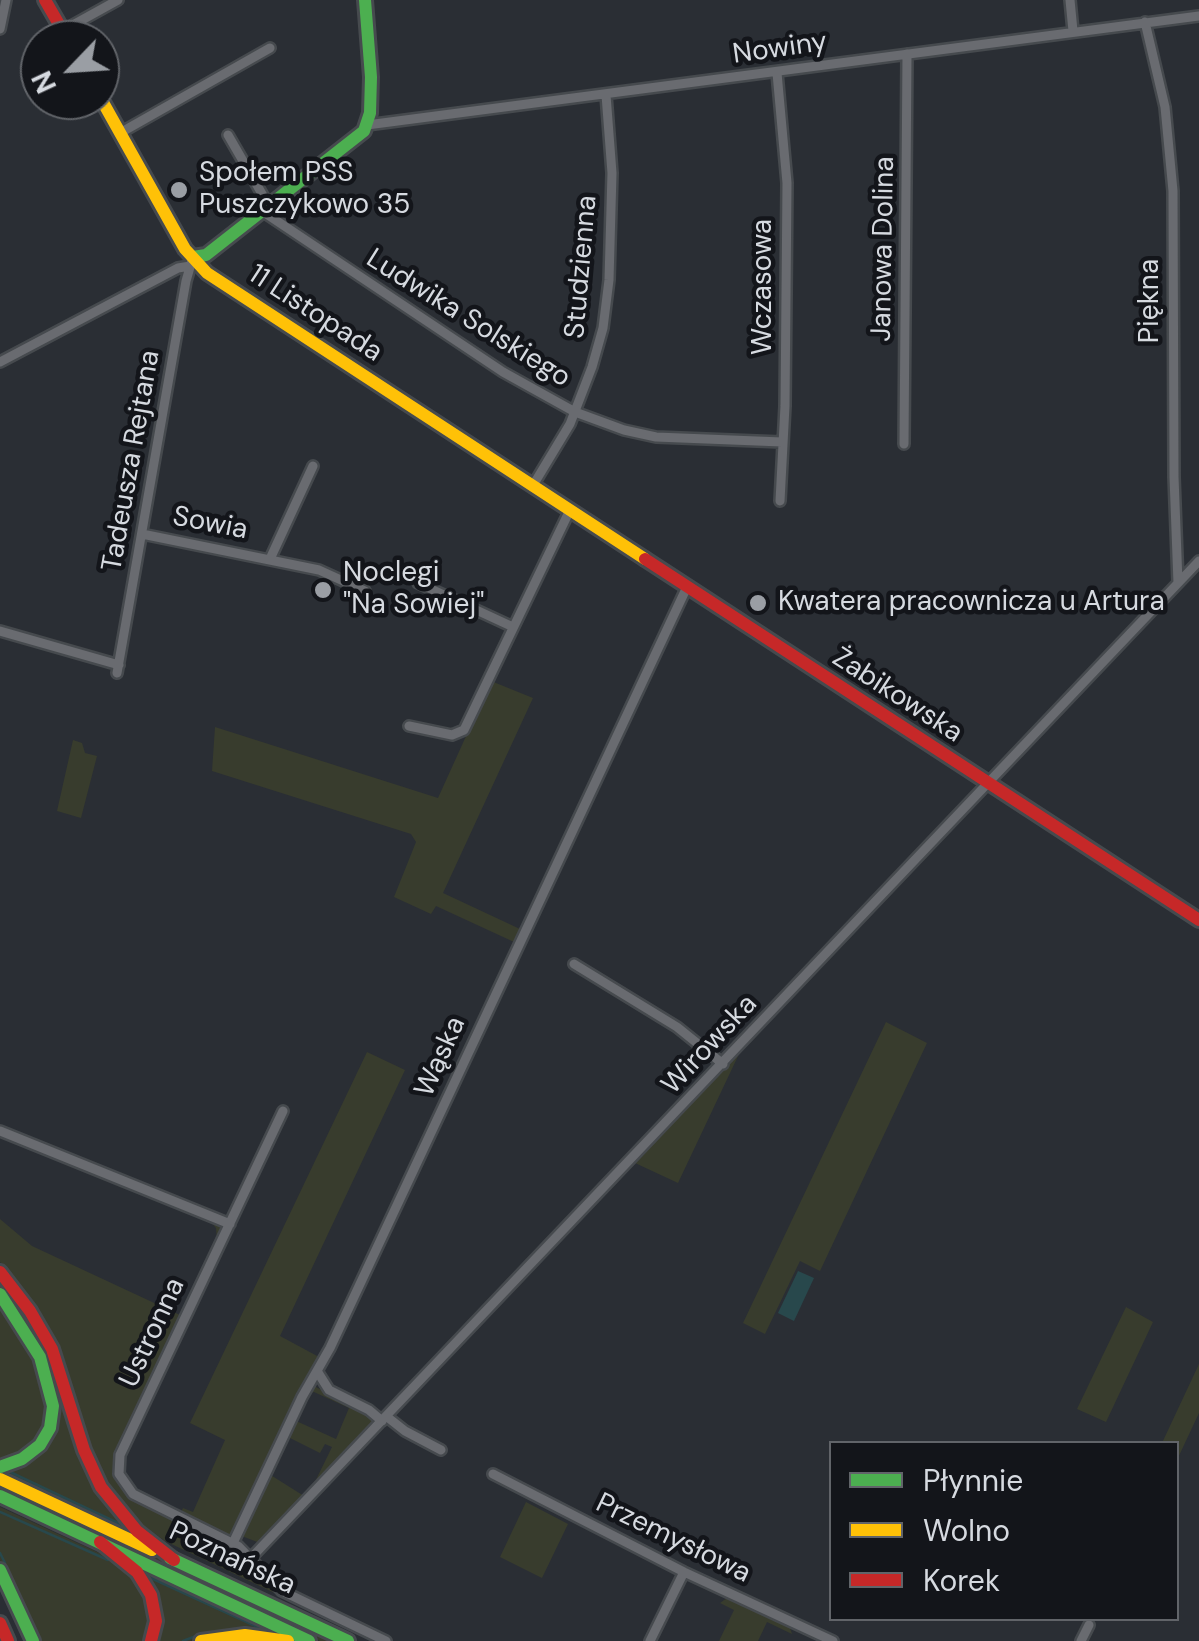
<!DOCTYPE html>
<meta charset="utf-8">
<style>
body{margin:0}
#map{position:relative;width:1199px;height:1641px;overflow:hidden;background:#2a2e34;font-family:"DM Sans",sans-serif}
canvas{display:block}
.legend{position:absolute;left:829px;top:1441px;width:350px;height:180px;box-sizing:border-box;background:#13151a;border:2px solid #616469;margin:0;padding:12px 18px;list-style:none;font-size:30px;color:#d6dae0}
.legend li{display:flex;align-items:center;gap:20px;height:50px}
.legend b{width:50px;border:2px solid #616469}
.north{position:absolute;left:20px;top:20px;width:100px;height:100px;box-sizing:border-box;background:#13151a;border:2px solid #616469;border-radius:50%;rotate:245deg;font-size:28px;font-weight:700;line-height:40px;text-align:center;color:#d6dae0}
.north::after{content:'';display:block;margin:auto;width:35px;height:45px;background:#9a9ea4;clip-path:polygon(50% 0,100% 100%,50% 72%,0 100%)}
</style>
<div id="map">
<canvas width="1199" height="1641"></canvas>
<ul class="legend">
<li><b style="height:12px;background:#4caf50"></b>Płynnie</li>
<li><b style="height:12px;background:#ffc107"></b>Wolno</li>
<li><b style="height:12px;background:#c62828"></b>Korek</li>
</ul>
<div class="north">N</div>
</div>
<script>
const context = document.querySelector('canvas').getContext('2d');
context.lineJoin = 'round';
function fillPath(path, color) { context.fillStyle = color; context.fill(path, 'evenodd'); }
const shape = rows => new Path2D(rows.map(r => 'M' + r).join(''));
function trace(path, color, width, dash) { context.strokeStyle = color; context.lineWidth = width; context.lineCap = dash ? 'butt' : 'round'; context.setLineDash(dash || []); context.stroke(path); }
function label(font, color, halo, rows, align = 'center') {
  context.font = font + ' "DM Sans",sans-serif'; context.lineWidth = 9; context.setLineDash([]); context.textBaseline = 'middle'; context.strokeStyle = halo; context.fillStyle = color; for (const [text, x, y, turn = 0] of rows) {
    context.save(); context.translate(x, y); context.rotate((+turn || 0) * Math.PI / 180); context.textAlign = isNaN(turn) ? turn : align; if (halo) context.strokeText(text, 0, 0); context.fillText(text, 0, 0); context.restore();
  }
}
fillPath(shape([
 [491,681,533,698,443,893,520,929,514,942,436,906,431,914,394,897,416,842,411,834,212,771,215,727,438,798],
 [73,740,82,743,85,753,97,756,81,818,57,811],
 [886,1022,927,1043,820,1271,800,1261,765,1334,743,1323],
 [367,1052,405,1070,280,1336,319,1357,233,1535,228,1535,180,1514,183,1508,193,1512,225,1440,190,1423],
 [739,1054,678,1183,635,1163],
 [0,1134,219,1224,222,1233,118,1453,114,1472,129,1494,223,1541,220,1553,253,1568,281,1596,165,1541,144,1526,108,1485,13,1276,0,1262,0,1219,32,1246,180,1315,217,1240,216,1228,211,1222],
 [0,1299,48,1389,42,1438,0,1462],
 [1126,1307,1153,1322,1106,1422,1077,1409],
 [42,1337,81,1451,134,1533,0,1471,55,1429],
 [1199,1364,1199,1413,1177,1460,1176,1444,1162,1443],
 [314,1386,371,1416,374,1422,311,1490,332,1447,325,1444,320,1453,286,1436,294,1420,336,1439,349,1408,314,1392,305,1395],
 [269,1474,304,1496,260,1543,239,1535],
 [0,1484,338,1641,320,1641,0,1491],
 [526,1502,568,1524,542,1578,500,1557],
 [0,1507,123,1564,150,1600,146,1641,39,1641,0,1560],
 [142,1570,273,1631,206,1635,190,1641,154,1641],
 [727,1598,789,1625,792,1634,767,1622,758,1641,719,1641,734,1610,720,1603]
]), '#383c2d');
fillPath(shape([
 [798,1271,814,1278,794,1321,778,1313]
]), '#28484c');
trace(shape([
 [10,1472,120,1524],
 [0,1512,108,1560],
 [0,1553,5,1563],
 [151,1578,262,1629],
 [183,1641,196,1636]
]), '#28484c', 2.5);
const street = shape([
 [1070,0,1073,31],
 [1145,22,1165,107,1173,191,1174,477,1178,583],
 [0,29,6,0],
 [62,31,118,0],
 [777,73,787,183,785,406,780,501],
 [367,125,1199,16],
 [120,133,270,48],
 [228,135,269,206],
 [262,211,503,372,575,412,624,430,656,437,782,442],
 [0,362,178,268,190,266],
 [904,444,907,54],
 [532,487,570,424,592,367,603,328,609,280,612,173,606,95],
 [142,534,319,570,365,591],
 [270,559,313,466],
 [418,583,513,627],
 [0,631,119,665],
 [117,673,186,281,193,257],
 [409,726,452,735,464,730,569,512],
 [574,964,677,1027,723,1064],
 [283,1111,120,1455,119,1474,133,1494,238,1546,282,1591,386,1641],
 [0,1131,230,1224],
 [317,1371,329,1390,369,1410,382,1421],
 [386,1416,405,1431,441,1450],
 [493,1474,684,1572,833,1641],
 [233,1543,302,1397,330,1348,686,589],
 [251,1558,1199,561],
 [650,1641,684,1572],
 [1081,1641,1089,1625]
]);
const fast = shape([
 [193,257,206,255,364,131,370,113,371,77,365,0],
 [0,1294,40,1357,53,1406,50,1428,40,1445,22,1459,0,1467],
 [0,1496,309,1641],
 [170,1558,348,1641],
 [0,1570,33,1641]
]);
const slow = shape([
 [100,97,185,249,207,273,645,559],
 [0,1479,152,1550],
 [201,1641,245,1635,288,1641]
]);
const jam = shape([
 [45,0,68,40],
 [645,559,1199,920],
 [0,1272,30,1311,52,1349,84,1450,101,1487,137,1531,174,1560],
 [100,1542,137,1572,151,1595,156,1621,151,1641],
 [0,1623,8,1641]
]);
trace(street, '#464a4e', 14);
trace(fast, '#464a4e', 18);
trace(slow, '#464a4e', 18);
trace(jam, '#464a4e', 18);
trace(street, '#696b70', 9);
trace(fast, '#4caf50', 12);
trace(slow, '#ffc107', 12);
trace(jam, '#c62828', 12);
for (const [x, y, r, color] of [
 [179,190,10,"#9a9ea4"],
 [323,590,10,"#9a9ea4"],
 [758,603,10,"#9a9ea4"]
]) { const dot = new Path2D(); dot.arc(x, y, r, 0, 2 * Math.PI); context.fillStyle = color; context.fill(dot); trace(dot, '#13151a', 4); }
label('28px', '#d6dae0', '#13151a', [
 ["Nowiny",780,49,-8],
 ["Janowa Dolina",884,249,-89],
 ["Studzienna",582,267,-85],
 ["Wczasowa",764,287,-90],
 ["Piękna",1151,301,-90],
 ["11 Listopada",315,314,33],
 ["Ludwika Solskiego",468,319,32],
 ["Tadeusza Rejtana",132,461,-80],
 ["Sowia",210,524,11],
 ["Żabikowska",897,696,33],
 ["Wirowska",710,1045,-47],
 ["Wąska",441,1057,-66],
 ["Ustronna",153,1333,-65],
 ["Przemysłowa",673,1539,26],
 ["Poznańska",232,1559,25]
]);
label('28px', '#d6dae0', '#13151a', [
 ["Społem PSS",199,174],
 ["Puszczykowo 35",199,206],
 ["Noclegi",343,574],
 ["\"Na Sowiej\"",343,606],
 ["Kwatera pracownicza u Artura",778,603]
], 'left');
</script>
